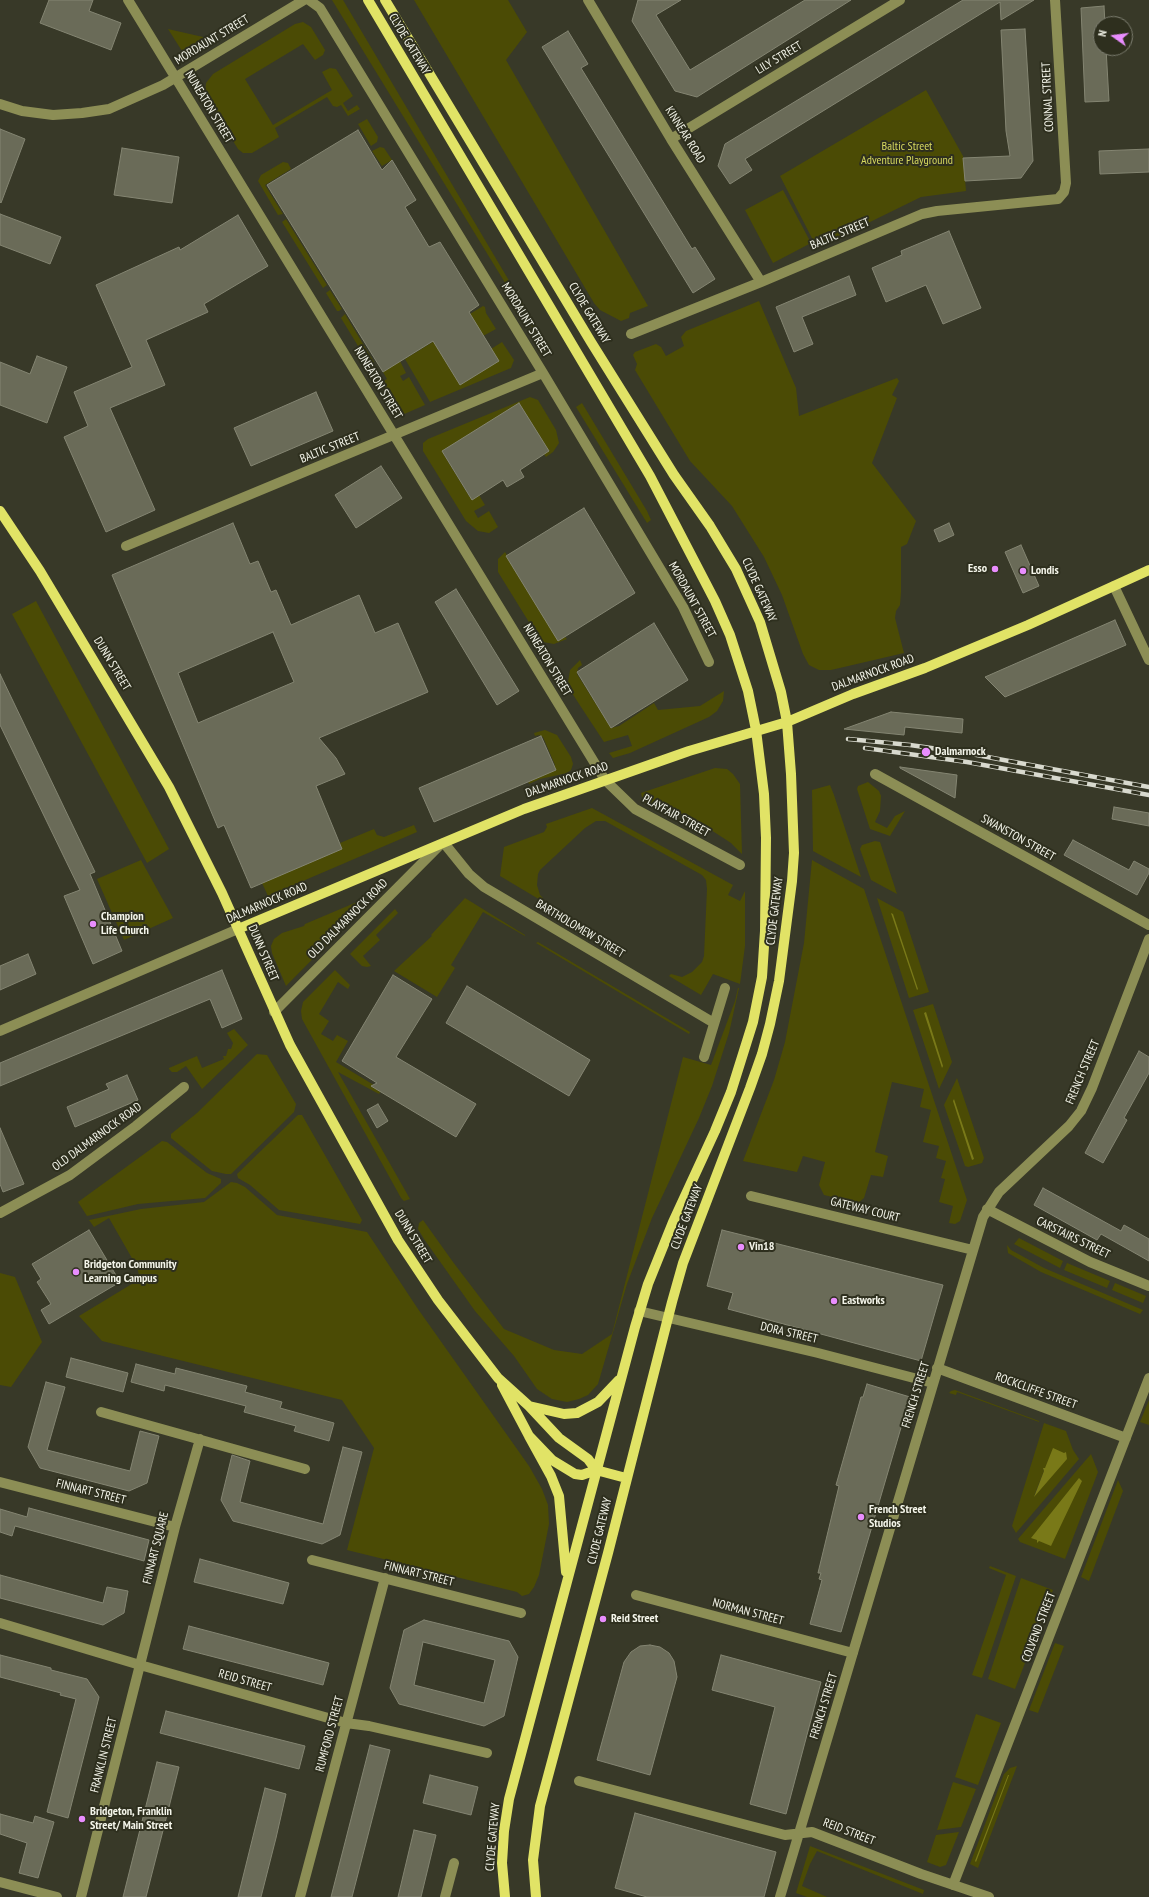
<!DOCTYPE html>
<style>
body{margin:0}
#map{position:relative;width:1149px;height:1897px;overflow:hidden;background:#383928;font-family:"PT Sans Narrow",sans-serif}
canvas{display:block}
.north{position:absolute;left:1093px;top:16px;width:40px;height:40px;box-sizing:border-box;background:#2e2f1e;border:1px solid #7d7e70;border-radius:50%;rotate:284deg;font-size:11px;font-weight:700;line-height:16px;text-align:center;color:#f4f5ea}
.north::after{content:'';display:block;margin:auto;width:14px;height:18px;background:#e98dfe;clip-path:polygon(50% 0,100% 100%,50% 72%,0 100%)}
</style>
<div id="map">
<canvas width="1149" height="1897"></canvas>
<div class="north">N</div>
</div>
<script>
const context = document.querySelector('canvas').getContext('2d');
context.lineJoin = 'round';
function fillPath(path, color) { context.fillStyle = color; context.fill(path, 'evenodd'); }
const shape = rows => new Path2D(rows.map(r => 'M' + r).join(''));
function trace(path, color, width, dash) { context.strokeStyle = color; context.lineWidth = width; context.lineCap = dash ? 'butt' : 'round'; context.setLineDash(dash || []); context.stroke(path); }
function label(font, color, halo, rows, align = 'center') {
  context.font = font + ' "PT Sans Narrow",sans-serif'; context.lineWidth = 4; context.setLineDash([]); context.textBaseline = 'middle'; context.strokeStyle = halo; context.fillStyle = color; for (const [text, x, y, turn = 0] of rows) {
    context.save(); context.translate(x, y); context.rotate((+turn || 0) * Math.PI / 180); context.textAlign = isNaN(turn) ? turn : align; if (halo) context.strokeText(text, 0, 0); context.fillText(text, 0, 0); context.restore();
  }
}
fillPath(shape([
 [332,0,343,0,540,333,537,335],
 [414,0,508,0,527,32,506,60,648,306,630,313,629,318,621,321,600,310,594,303],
 [303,22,311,27,325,50,323,55,315,60,303,44,245,79,273,125,332,90,322,72,330,68,336,69,353,96,343,103,348,111,357,105,360,109,348,116,341,105,337,107,333,106,327,97,275,128,279,137,252,153,243,153,238,149,208,100,205,93,206,83,213,74,295,24],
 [168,29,203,37,203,38,182,51],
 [926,90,963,156,966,191,921,197,817,248,780,176],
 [367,119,378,137,377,142,371,146,358,124],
 [380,147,384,148,392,160,382,166,372,151],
 [283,162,288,163,291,169,265,185,283,214,278,215,258,181,261,175],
 [783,190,811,243,773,263,745,210],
 [286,219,327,285,323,288,282,222],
 [330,290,342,309,339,311,337,311,326,293],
 [759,301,796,388,799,416,897,378,899,381,892,395,897,398,872,463,916,521,907,544,901,547,901,592,900,605,896,611,895,618,904,653,831,670,819,670,809,665,803,654,782,595,764,557,732,506,690,461,635,370,637,364,633,355,635,352,656,344,661,347,666,356,684,346,681,337,686,331],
 [483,306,485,307,486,313,496,329,483,336,491,349,502,342,514,360,511,368,430,402,405,359,472,318,470,314],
 [345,314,374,362,369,364,341,318],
 [400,361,406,373,400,376,403,381,409,377,425,405,402,415,381,382,387,379,383,372],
 [530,397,538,400,556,430,559,443,553,452,546,457,544,454,547,452,547,448,520,405,444,455,469,496,472,498,479,495,485,505,474,511,478,518,489,511,498,527,489,533,478,531,466,521,423,451,423,443,428,439],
 [582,403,647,511,651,520,647,523,576,407],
 [505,552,560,639,565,637,567,639,554,644,543,642,540,640,498,572,498,559],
 [36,601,169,849,147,863,12,614],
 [580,660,582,665,578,668,577,674,611,728,619,726,654,703,658,710,700,706,724,691,723,701,717,711,709,717,630,753,613,758,609,753,632,746,628,735,604,742,583,710,570,690,568,682,570,670],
 [545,730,557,735,571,757,573,764,571,770,567,773,540,779,529,784,528,781,555,765,543,737,539,735,535,736,534,733],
 [715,768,727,769,733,774,740,784,742,854,731,843,711,830,658,801,655,808,646,803,642,797,641,793],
 [868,782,879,791,881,796,880,811,875,822,887,828,895,816,905,811,890,836,870,829,857,789,858,786],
 [830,785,834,795,861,877,813,851,812,790],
 [592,808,733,885,728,895,740,901,745,891,745,946,740,984,713,974,701,995,669,976,671,974,682,977,692,972,702,962,704,956,707,889,706,880,702,875,605,821,596,821,585,828,540,870,538,874,537,885,540,895,543,898,542,901,500,876,504,847,544,832,547,827,546,824],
 [414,825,417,832,268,896,262,883,341,847,340,843,374,829,377,835,384,837],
 [875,841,880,842,897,894,871,880,860,849,862,845],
 [141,860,173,918,124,940,97,879],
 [812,860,864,889,967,1200,960,1221,955,1224,949,1223,953,1206,939,1202,945,1179,941,1178,946,1161,936,1158,939,1146,923,1142,931,1110,920,1107,924,1089,892,1082,875,1152,888,1156,883,1177,871,1175,864,1198,858,1203,824,1195,819,1185,825,1162,803,1156,797,1172,743,1161,774,1080,785,1042,804,943],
 [465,898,525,935,525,936,483,912,451,965,455,968,437,997,394,971,432,936,431,935],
 [877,898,903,912,929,992,909,998],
 [357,902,363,908,286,986,272,953,271,946,274,939,282,933,304,926,305,924],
 [395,909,398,913,376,935,380,940,363,956,371,966,367,967,362,966,350,954],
 [538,942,690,1032,689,1034,536,943],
 [335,970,350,985,348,989,338,982,319,1014,329,1021,321,1034,333,1041,337,1035,348,1041,336,1062,382,1090,379,1094,338,1072,410,1199,404,1201,401,1198,302,1019,301,1011,303,1002],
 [738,988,739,988,729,1033,712,1086,699,1118,652,1218,627,1284,598,1384,588,1395,579,1399,567,1402,552,1399,537,1389,514,1356,475,1311,424,1239,418,1229,419,1223,423,1220,453,1262,504,1329,554,1350,582,1354,612,1334,683,1057,711,1065,735,1001],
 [933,1004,952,1062,939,1089,913,1010],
 [234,1029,248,1045,202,1089,186,1066,177,1072,172,1072,169,1069,169,1068,197,1056,202,1068,224,1059,223,1056,226,1056,228,1049,231,1049,233,1043,227,1033],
 [257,1054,267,1055,296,1104,294,1112,231,1174,226,1174,212,1171,171,1138,171,1134,197,1113],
 [957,1078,984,1158,982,1163,968,1167,965,1166,944,1105],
 [298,1115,302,1115,362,1220,360,1224,279,1210,250,1185,238,1178,237,1174],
 [162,1141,167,1142,207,1173,221,1179,221,1183,205,1198,138,1204,87,1216,78,1202],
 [231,1182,237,1183,245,1187,277,1215,367,1232,418,1309,529,1466,542,1489,548,1505,549,1524,539,1575,534,1587,529,1594,522,1596,517,1592,347,1550,374,1448,342,1400,102,1341,79,1316,140,1279,137,1267,109,1218,94,1227,89,1220,141,1209,204,1202],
 [1019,1238,1063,1261,1060,1268,1014,1244],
 [1007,1245,1011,1250,1044,1268,1143,1310,1140,1314,1041,1272,1008,1253],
 [1067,1263,1110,1281,1107,1288,1064,1270],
 [0,1273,15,1277,42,1342,11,1387,0,1385],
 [1115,1283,1146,1296,1143,1303,1112,1290],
 [955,1390,1039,1421,1039,1422,957,1392,956,1395,949,1393,951,1391],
 [1149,1400,1149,1425,1140,1422],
 [1044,1423,1066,1431,1073,1450,1079,1459,1016,1533,1012,1526],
 [1066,1452,1065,1455,1034,1496,1044,1471,1043,1468,1045,1468],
 [1091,1454,1098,1472,1065,1559,1020,1542,1018,1539],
 [1118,1480,1123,1491,1089,1581,1081,1577],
 [990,1566,1016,1576,982,1678,972,1675,1006,1575,989,1568],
 [1021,1578,1053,1590,1015,1689,988,1679],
 [1055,1643,1064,1646,1038,1713,1029,1710],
 [976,1714,1001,1723,978,1785,955,1777],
 [1017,1766,978,1868,970,1864,1004,1774,1010,1768],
 [953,1782,976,1789,961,1827,937,1830],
 [959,1832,946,1865,940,1867,927,1862,936,1835],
 [810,1846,924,1890,923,1894,817,1851,810,1864,802,1886,827,1897,807,1897,796,1893]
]), '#4b4b05');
fillPath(shape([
 [891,913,893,914,918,989,917,990],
 [926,1012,943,1066,942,1068,924,1013],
 [954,1099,974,1159,972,1160,953,1101],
 [1053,1448,1064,1453,1066,1452,1067,1459,1034,1497,1044,1471,1043,1468,1045,1468],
 [1079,1478,1082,1481,1051,1546,1039,1541,1037,1543,1037,1540,1031,1538],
 [1008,1775,1009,1775,976,1862,975,1861]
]), '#797918');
const building = shape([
 [49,0,93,0,89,11,121,23,111,50,40,23,49,0],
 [638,0,681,0,656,15,690,70,805,0,851,0,697,97,675,91,632,21,638,0],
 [963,0,1034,0,1001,20,1000,2,745,159,752,170,730,184,718,166,725,144,963,0],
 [1104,6,1105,24,1101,24,1101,48,1106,48,1109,101,1085,102,1081,8,1104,6],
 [1025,29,1033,161,1021,178,965,181,963,158,1010,156,1006,131,1001,30,1025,29],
 [568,31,588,64,581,68,692,249,695,247,715,279,693,293,542,47,568,31],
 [0,129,25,139,1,203,0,202,0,129],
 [358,130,382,170,392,160,416,200,405,207,429,247,440,242,479,305,469,312,499,361,460,385,433,341,383,372,267,185,358,130],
 [122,148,179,157,172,203,114,195,122,148],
 [1149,149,1149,172,1100,174,1099,151,1149,149],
 [0,214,61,237,50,264,0,245,0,214],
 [238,215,268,266,204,304,208,312,146,340,165,385,110,408,155,510,106,532,64,437,88,426,74,392,132,367,96,285,179,247,180,250,238,215],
 [949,231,981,308,943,324,926,285,886,302,872,268,902,255,901,251,949,231],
 [849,276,856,295,802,317,813,344,794,352,776,307,849,276],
 [37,356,67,367,47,423,0,405,0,362,30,374,37,356],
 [316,392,333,431,251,466,234,428,316,392],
 [519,403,549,451,520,470,524,477,507,487,503,480,472,500,442,451,519,403],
 [381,466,402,498,356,528,335,495,381,466],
 [584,508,635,593,558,641,506,556,584,508],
 [233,523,250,564,258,561,271,592,276,590,291,625,359,595,375,633,398,623,428,692,319,738,336,758,345,774,316,786,342,849,251,888,224,825,218,828,112,575,233,523],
 [273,632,294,682,198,723,178,673,273,632],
 [949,523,954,535,939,542,934,530,949,523],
 [1021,545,1039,586,1023,593,1005,552,1021,545],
 [456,589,519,691,497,705,435,602,456,589],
 [1115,620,1126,645,1005,697,985,677,1115,620],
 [654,623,688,680,611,728,577,672,654,623],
 [0,674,95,872,90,874,122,951,93,964,64,896,80,890,0,725,0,674],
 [891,712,963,719,962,733,905,727,904,735,844,729,891,712],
 [541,736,556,770,434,822,419,788,541,736],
 [900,767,957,775,955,798,900,768,900,767],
 [1114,807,1149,813,1149,826,1112,819,1114,807],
 [1073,840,1129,870,1134,861,1149,869,1149,873,1137,895,1064,855,1073,840],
 [28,954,36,974,0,990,0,966,28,954],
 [222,970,242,1019,222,1028,210,999,0,1086,0,1063,222,970],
 [393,975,432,999,396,1057,476,1104,456,1137,371,1086,377,1083,342,1061,393,975],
 [467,986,590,1060,569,1096,446,1023,467,986],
 [1139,1051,1149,1057,1149,1073,1124,1118,1127,1120,1103,1163,1085,1153,1139,1051],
 [127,1075,138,1100,75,1127,67,1107,109,1089,106,1084,127,1075],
 [378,1104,388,1121,377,1128,367,1110,378,1104],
 [0,1128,24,1184,3,1192,0,1184,0,1128],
 [1043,1188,1121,1231,1124,1225,1149,1239,1149,1261,1101,1234,1097,1240,1034,1205,1043,1188],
 [89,1230,120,1282,49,1324,41,1310,51,1304,37,1282,41,1279,32,1264,89,1230],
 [722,1230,943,1285,921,1361,728,1309,733,1293,707,1286,722,1230],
 [71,1358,128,1373,123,1392,66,1377,71,1358],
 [136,1364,175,1374,176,1368,247,1386,245,1392,282,1402,280,1408,334,1423,329,1441,294,1431,296,1426,244,1412,246,1406,165,1385,164,1391,131,1382,136,1364],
 [46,1382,65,1387,47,1450,130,1471,140,1431,159,1436,147,1483,129,1491,40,1468,28,1447,46,1382],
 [867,1384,910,1397,841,1632,810,1624,822,1580,819,1579,821,1573,818,1573,839,1486,836,1485,861,1397,863,1397,867,1384],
 [343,1447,362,1452,340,1535,322,1544,233,1521,221,1500,232,1455,250,1461,240,1502,323,1524,343,1447],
 [29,1508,149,1540,144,1561,15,1526,12,1536,0,1532,0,1509,27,1517,29,1508],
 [200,1559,289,1583,283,1604,194,1582,200,1559],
 [0,1575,103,1603,107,1587,128,1591,124,1613,103,1625,0,1598,0,1575],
 [424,1620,509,1641,518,1657,504,1716,484,1726,399,1704,390,1688,404,1630,424,1620],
 [423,1642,495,1660,484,1703,414,1685,423,1642],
 [189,1626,329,1663,323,1685,183,1649,189,1626],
 [650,1645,660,1647,669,1653,674,1661,677,1677,650,1775,597,1760,624,1662,631,1652,640,1646,650,1645],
 [0,1655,51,1668,51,1670,87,1679,99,1697,68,1818,47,1812,76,1699,60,1695,61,1693,0,1677,0,1655],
 [721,1655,821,1682,786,1814,750,1804,775,1707,712,1690,721,1655],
 [166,1711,305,1746,299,1769,160,1733,166,1711],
 [370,1745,390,1750,352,1897,331,1897,370,1745],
 [157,1762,179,1767,168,1811,146,1897,123,1897,157,1762],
 [430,1775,478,1787,471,1815,423,1803,430,1775],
 [265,1788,286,1794,276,1838,261,1897,238,1897,265,1788],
 [635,1813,776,1852,764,1897,647,1897,615,1888,635,1813],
 [0,1814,33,1823,35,1816,54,1822,38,1878,19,1873,27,1843,0,1834,0,1814],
 [414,1830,436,1835,421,1897,398,1897,414,1830]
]);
fillPath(building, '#6a6b58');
trace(building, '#848572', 1);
trace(shape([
 [128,0,605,780,635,809,740,865],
 [309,0,320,8,543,373,683,607,709,662],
 [588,0,671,139,761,282],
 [0,104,22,111,53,115,82,113,109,109,163,85,304,0],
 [671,139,900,0],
 [631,334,761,282,922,214,937,211,1058,199,1064,192,1066,183,1055,0],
 [126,546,543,373],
 [1114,586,1149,660],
 [875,774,1149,925],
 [444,843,469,874,484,887,714,1023],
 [274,1012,440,845],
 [0,1031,238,929],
 [704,1057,725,988],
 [751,1196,973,1250],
 [987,1209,1090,1262,1149,1286],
 [0,1213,70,1175,136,1126,184,1087],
 [639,1311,818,1353,933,1383],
 [937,1368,1126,1438],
 [101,1412,305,1469],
 [0,1482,175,1527],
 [312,1560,521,1613],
 [636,1595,853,1653],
 [0,1623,140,1665,346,1723,369,1726,487,1753],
 [579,1781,785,1835,812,1832,921,1874,989,1897],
 [0,1882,57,1897],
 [953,1885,1149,1378],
 [81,1897,175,1527,200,1439],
 [300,1897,385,1578],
 [445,1897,454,1863],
 [780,1897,983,1217,999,1192,1069,1126,1081,1111,1092,1088,1149,939]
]), '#8c8e55', 10);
trace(shape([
 [368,0,650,476,715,601,730,635,748,691,756,730,764,794,766,838,765,931,762,977,753,1022,731,1092,715,1131,673,1222,648,1284,635,1327,509,1799,504,1831,502,1863,505,1897],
 [385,0,591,342,674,475,710,526,736,569,760,622,781,692,787,722,791,774,794,853,792,881,779,981,770,1024,762,1054,750,1088,683,1263,672,1302,608,1553,540,1806,533,1860,536,1897],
 [0,511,40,571,169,787,222,893,290,1045,398,1240,438,1300,498,1378,529,1406,559,1438,588,1459,596,1470],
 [238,929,524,809,689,751,787,722,853,694,925,668,1028,625,1149,570],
 [502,1385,529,1436,552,1460,575,1474,582,1475,596,1470],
 [529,1406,564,1414,577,1413,598,1402,619,1380],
 [529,1436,551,1476,559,1496,566,1572],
 [596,1470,626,1478]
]), '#e1e366', 10);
const rail = shape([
 [848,739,910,745,966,753,1149,787],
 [865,748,967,762,1149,795]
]);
trace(rail, '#d8d9ce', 4.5);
trace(rail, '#2e2f1e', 3, [9]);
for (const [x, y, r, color] of [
 [995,569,4,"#e98dfe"],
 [1023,571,4,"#e98dfe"],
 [926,752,5,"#e98dfe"],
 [93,924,4,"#e98dfe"],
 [741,1247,4,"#e98dfe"],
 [76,1272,4,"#e98dfe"],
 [834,1301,4,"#e98dfe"],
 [861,1517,4,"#e98dfe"],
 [603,1619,4,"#e98dfe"],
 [82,1819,4,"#e98dfe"]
]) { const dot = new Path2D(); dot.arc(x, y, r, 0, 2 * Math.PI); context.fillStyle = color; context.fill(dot); trace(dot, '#2e2f1e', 1.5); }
label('12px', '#f4f5ea', '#2e2f1e', [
 ["MORDAUNT STREET",212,40,-31],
 ["CLYDE GATEWAY",409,44,59],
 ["LILY STREET",779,58,-31],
 ["CONNAL STREET",1048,97,-93],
 ["NUNEATON STREET",209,107,59],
 ["KINNEAR ROAD",685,135,58],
 ["BALTIC STREET",840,234,-23],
 ["CLYDE GATEWAY",589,313,59],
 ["MORDAUNT STREET",526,320,59],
 ["NUNEATON STREET",378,383,59],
 ["BALTIC STREET",330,448,-22],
 ["CLYDE GATEWAY",759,590,66],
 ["MORDAUNT STREET",692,600,61],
 ["NUNEATON STREET",547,660,59],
 ["DUNN STREET",112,664,59],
 ["DALMARNOCK ROAD",873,673,-20],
 ["DALMARNOCK ROAD",567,780,-19],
 ["PLAYFAIR STREET",676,816,29],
 ["SWANSTON STREET",1018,838,29],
 ["DALMARNOCK ROAD",267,903,-23],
 ["CLYDE GATEWAY",775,911,-83],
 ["OLD DALMARNOCK ROAD",348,919,-45],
 ["BARTHOLOMEW STREET",580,929,31],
 ["DUNN STREET",263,953,67],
 ["FRENCH STREET",1083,1072,-67],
 ["OLD DALMARNOCK ROAD",97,1137,-36],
 ["GATEWAY COURT",865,1210,14],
 ["CLYDE GATEWAY",687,1217,-69],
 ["DUNN STREET",413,1237,59],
 ["CARSTAIRS STREET",1073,1238,26],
 ["DORA STREET",789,1333,13],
 ["ROCKCLIFFE STREET",1036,1391,20],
 ["FRENCH STREET",916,1395,-73],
 ["FINNART STREET",91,1492,14],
 ["CLYDE GATEWAY",600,1531,-76],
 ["FINNART SQUARE",156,1548,-76],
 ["FINNART STREET",419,1574,14],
 ["NORMAN STREET",748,1612,15],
 ["COLVEND STREET",1039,1627,-69],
 ["REID STREET",245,1681,16],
 ["FRENCH STREET",824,1706,-73],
 ["RUMFORD STREET",330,1734,-75],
 ["FRANKLIN STREET",104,1755,-76],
 ["REID STREET",849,1832,21],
 ["CLYDE GATEWAY",493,1837,-85]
]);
label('12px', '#d6d85f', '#2e2f1e', [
 ["Baltic Street",907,147],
 ["Adventure Playground",907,161]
]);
label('bold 12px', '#f4f5ea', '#2e2f1e', [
 ["Esso",987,569,"right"],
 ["Londis",1031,571],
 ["Dalmarnock",935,752],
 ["Champion",101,917],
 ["Life Church",101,931],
 ["Vin18",749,1247],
 ["Bridgeton Community",84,1265],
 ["Learning Campus",84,1279],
 ["Eastworks",842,1301],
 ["French Street",869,1510],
 ["Studios",869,1524],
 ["Reid Street",611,1619],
 ["Bridgeton, Franklin",90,1812],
 ["Street/ Main Street",90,1826]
], 'left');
</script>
